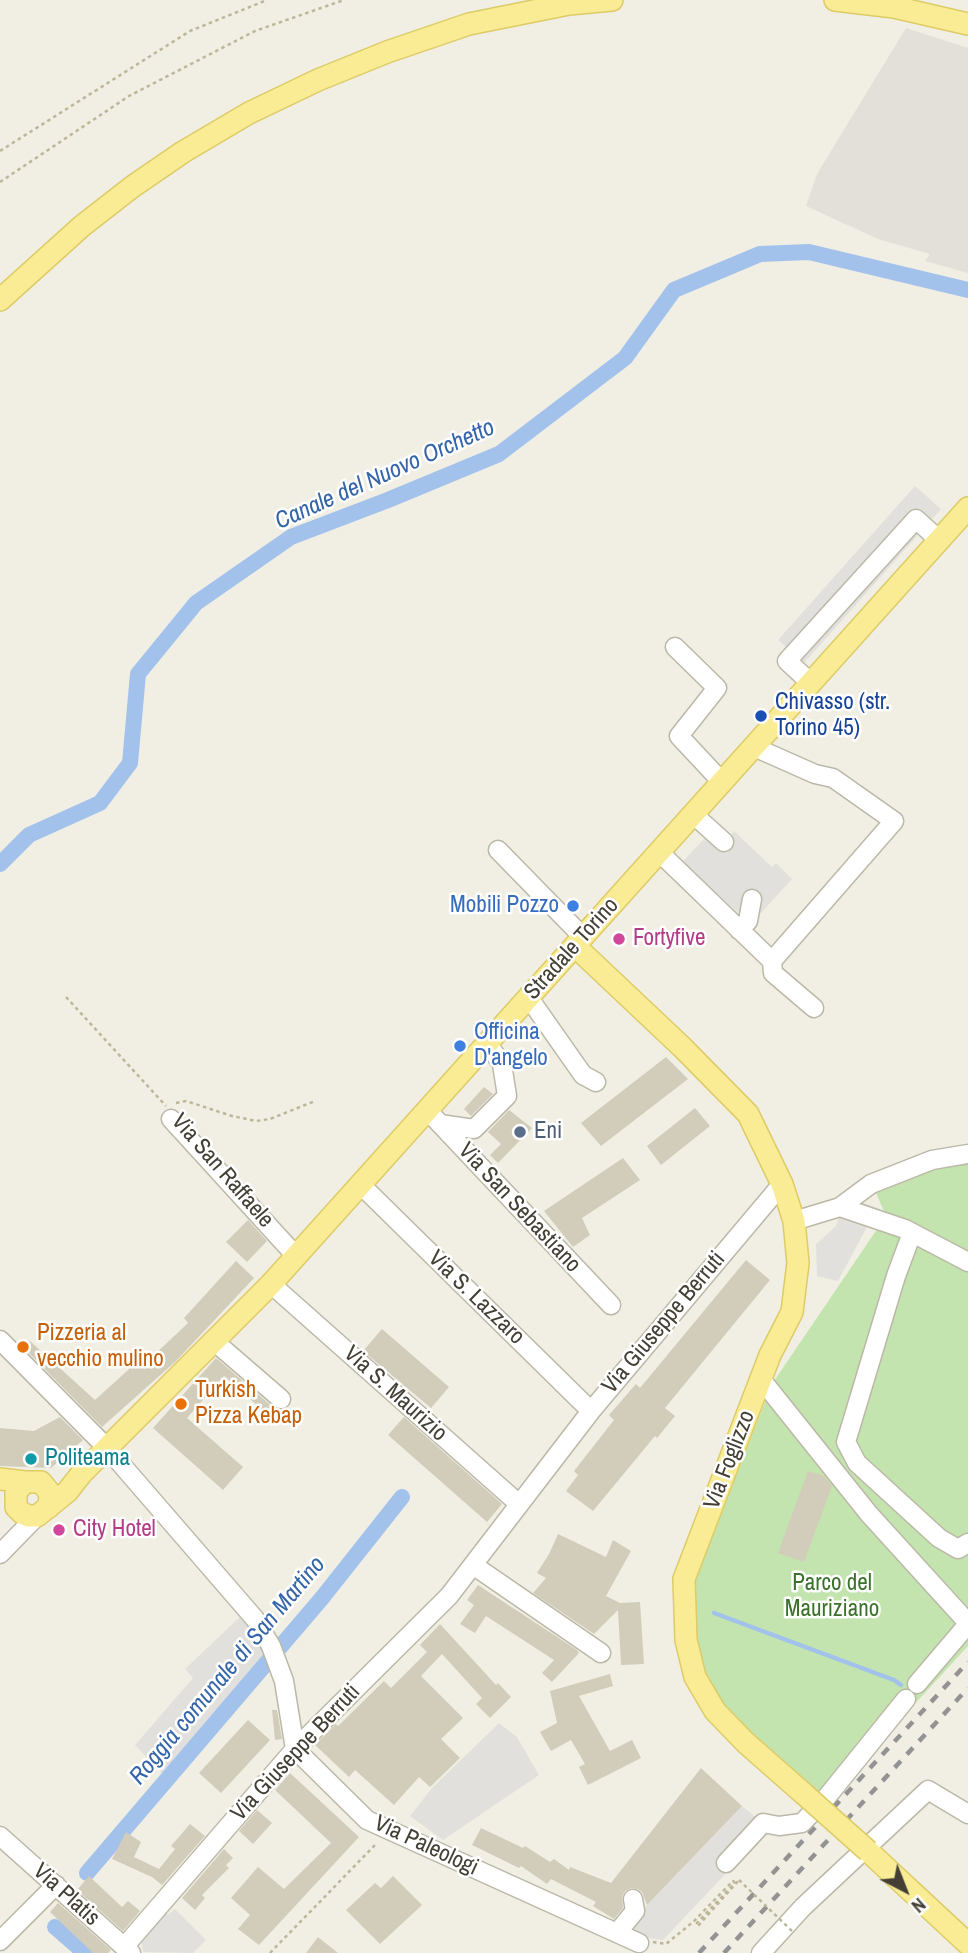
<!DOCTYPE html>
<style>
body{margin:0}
#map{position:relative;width:968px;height:1953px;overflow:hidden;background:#f1efe4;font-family:"Archivo Narrow",sans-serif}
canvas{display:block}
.north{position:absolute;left:870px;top:1855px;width:70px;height:70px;-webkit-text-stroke:5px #fff;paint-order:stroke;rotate:138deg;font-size:19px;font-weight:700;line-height:28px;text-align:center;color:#433f34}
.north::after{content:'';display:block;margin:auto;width:24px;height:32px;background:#433f34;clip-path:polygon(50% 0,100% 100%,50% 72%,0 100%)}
</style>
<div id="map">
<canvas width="968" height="1953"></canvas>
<div class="north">N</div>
</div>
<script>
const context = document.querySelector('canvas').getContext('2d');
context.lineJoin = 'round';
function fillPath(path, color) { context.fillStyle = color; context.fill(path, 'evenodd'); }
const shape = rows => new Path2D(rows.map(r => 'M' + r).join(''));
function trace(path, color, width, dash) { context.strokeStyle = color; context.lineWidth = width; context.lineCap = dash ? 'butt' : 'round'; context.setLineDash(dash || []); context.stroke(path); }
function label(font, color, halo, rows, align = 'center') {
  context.font = font + ' "Archivo Narrow",sans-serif'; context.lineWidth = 5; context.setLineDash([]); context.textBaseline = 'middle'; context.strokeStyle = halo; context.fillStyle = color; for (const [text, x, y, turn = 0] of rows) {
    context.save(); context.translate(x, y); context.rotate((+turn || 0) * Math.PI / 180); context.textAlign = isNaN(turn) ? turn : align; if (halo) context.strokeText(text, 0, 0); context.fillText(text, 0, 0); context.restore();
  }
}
fillPath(shape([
 [906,28,968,48,968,273,925,261,930,254,878,239,806,206,817,174]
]), '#e3e0d9');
fillPath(shape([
 [968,1161,968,1646,912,1707,821,1797,729,1720,696,1662,694,1584,772,1384,886,1216,876,1193,949,1163]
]), '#c3e4ae');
fillPath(shape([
 [915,486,941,509,804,663,778,640],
 [734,831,772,867,776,863,792,879,751,924,682,862,705,838,717,849],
 [859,1201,877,1208,838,1281,817,1276,816,1244,836,1226,839,1217],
 [244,1613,269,1653,163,1775,135,1745,193,1678,185,1669],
 [499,1723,517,1737,539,1775,443,1840,410,1816,432,1788],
 [742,1806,769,1828,663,1940,641,1937,627,1929,647,1905],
 [161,1908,168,1915,175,1909,206,1940,193,1953,143,1952,141,1935]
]), '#e2e0dc');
trace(shape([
 [714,1613,894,1680,901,1685]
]), '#a2c2ec', 4.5);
trace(shape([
 [0,864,29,835,100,803,130,763,138,674,196,603,291,537,388,500,499,454,625,358,674,290,760,254,809,252,968,290],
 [87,1873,322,1598,402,1497],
 [55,1927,85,1953]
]), '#a2c2ec', 16);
fillPath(shape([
 [666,1057,688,1079,601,1146,581,1123],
 [484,1087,493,1094,471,1116,464,1109],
 [695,1108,710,1126,661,1165,647,1146],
 [509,1110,532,1128,498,1163,490,1155,501,1144,488,1132],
 [623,1158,640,1180,582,1218,590,1235,573,1247,544,1211],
 [248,1220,267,1241,247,1262,226,1242],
 [746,1260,770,1280,665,1408,675,1416,657,1438,655,1436,593,1511,566,1491,578,1475,574,1471,614,1420,609,1415,636,1384,640,1388],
 [236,1261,254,1278,176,1361,102,1427,24,1348,30,1341,95,1400,149,1351,153,1356,188,1323,184,1318],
 [382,1329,449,1387,431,1408,363,1351],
 [216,1358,274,1408,285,1410,275,1421,224,1376,187,1418,243,1467,223,1490,153,1428],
 [60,1417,83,1440,51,1468,0,1466,0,1428,34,1431],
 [404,1417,502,1504,487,1522,388,1435],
 [808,1471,824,1476,832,1486,804,1562,778,1553],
 [558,1534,606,1557,613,1540,631,1551,606,1596,620,1603,640,1602,644,1664,621,1665,618,1610,594,1634,533,1593,546,1578,537,1573,549,1554],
 [478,1585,577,1650,579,1653,552,1682,542,1673,554,1660,486,1616,475,1633,460,1624,474,1605,467,1600],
 [440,1624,496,1685,498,1683,511,1697,490,1718,476,1704,482,1698,442,1654,421,1676,463,1718,441,1739,460,1758,430,1787,419,1777,394,1805,355,1770,349,1777,315,1745,336,1724,338,1726,384,1681,391,1688,427,1652,420,1645],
 [610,1674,613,1686,579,1696,610,1751,632,1740,641,1758,588,1785,579,1767,585,1764,571,1740,551,1751,540,1732,557,1723,550,1691],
 [272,1710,277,1710,282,1739,275,1740],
 [248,1720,270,1740,221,1793,199,1773],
 [701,1768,742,1806,647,1905,642,1892,638,1889,632,1888,625,1891,622,1896,623,1908,614,1919,593,1906,596,1902,551,1879,547,1884,521,1866,519,1868,472,1845,481,1828,523,1848,525,1846,550,1862,554,1859,569,1870,570,1867,611,1883],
 [290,1773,359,1837,259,1945,238,1929,250,1915,231,1898,258,1867,284,1889,331,1843,275,1790],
 [257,1810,272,1823,253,1844,239,1831],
 [190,1824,205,1836,162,1885,152,1877,112,1859,126,1832,141,1842,134,1857,159,1869,175,1849,171,1846],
 [224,1849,233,1858,226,1865,229,1868,202,1895,205,1898,195,1910,182,1898],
 [89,1876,122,1907,128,1901,140,1911,123,1931,77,1890],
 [393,1876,422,1905,380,1944,346,1910,375,1883,381,1888],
 [58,1903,111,1950,108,1953,93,1953,50,1912],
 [318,1937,338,1953,306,1953]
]), '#d2ccba');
const minor = shape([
 [675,647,717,688,679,736,722,782],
 [811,683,787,661,916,519,939,540],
 [693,814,724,842],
 [498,850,583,937],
 [659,852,772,961,894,821,833,778,815,774,754,747],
 [739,930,748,921,752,899],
 [772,961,773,973,814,1008],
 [529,998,583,1075,596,1082],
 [427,1110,611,1305],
 [171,1119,296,1256],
 [440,1124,474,1129,507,1096,502,1064,487,1043],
 [361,1185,591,1411],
 [840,1207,905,1229,968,1262],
 [794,1221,840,1207,871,1184,932,1160,968,1154],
 [912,1233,896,1276,846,1442,857,1463,939,1538,958,1549,968,1543],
 [271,1284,519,1504],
 [0,1340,108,1449,255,1619,271,1646,284,1681,295,1749,367,1820,639,1943],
 [215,1342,281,1399],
 [761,1379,869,1514,968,1623],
 [0,1554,37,1516],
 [473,1565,601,1653],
 [917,1684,968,1624],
 [0,1836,131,1953],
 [726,1863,763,1823,779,1826,802,1823,826,1798,906,1699],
 [617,1933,635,1911,633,1899],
 [0,1941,56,1885],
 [124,1947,295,1749,449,1596,591,1411,782,1184],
 [761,1953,803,1907,928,1790,968,1814]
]);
const major = shape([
 [835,0,894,7,968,24],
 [0,300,82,226,132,187,183,152,249,113,318,80,387,52,469,24,569,4,612,0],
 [575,946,683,1048,748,1114,782,1184,794,1221,798,1263,792,1312,770,1355,684,1579,686,1640,695,1677,715,1711,746,1743,804,1794],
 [0,1479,25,1482],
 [49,1507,50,1493,41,1482,25,1482,16,1492,16,1507,22,1513,29,1516,37,1516,67,1492,82,1473,271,1284,968,508],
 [868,1851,968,1944]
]);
trace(minor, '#bcb8a7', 21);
trace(major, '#ddcb66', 24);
trace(shape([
 [0,151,190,31,267,0],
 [0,182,129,96,255,31,344,0],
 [66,997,166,1106],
 [176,1103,186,1101,232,1116,256,1121,270,1119,315,1101],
 [653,1942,666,1944,693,1922,733,1881,735,1883,696,1924,698,1926,739,1880],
 [270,1953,377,1843]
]), '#bdb699', 2.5, [3.5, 3.5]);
trace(minor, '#fff', 18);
trace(major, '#f9ec95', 21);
trace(shape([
 [699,1953,968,1662],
 [724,1953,968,1688]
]), '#939393', 4.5, [9, 9]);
const majorBridge = shape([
 [804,1794,868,1851]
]);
trace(majorBridge, '#ddcb66', 24, []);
trace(shape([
 [739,1880,793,1932]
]), '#bdb699', 2.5, [3.5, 3.5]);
trace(majorBridge, '#f9ec95', 21);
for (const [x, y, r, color] of [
 [761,716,7,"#1a4fb4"],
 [573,906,7,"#3f7fe0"],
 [619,939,7,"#d1479c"],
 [460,1046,7,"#3f7fe0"],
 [520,1132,7,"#5c6f8a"],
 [23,1347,7,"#e8710a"],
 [181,1404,7,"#e8710a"],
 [31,1459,7,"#0f9aa8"],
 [59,1530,7,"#d1479c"]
]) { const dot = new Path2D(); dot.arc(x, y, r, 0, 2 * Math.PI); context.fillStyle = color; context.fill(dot); trace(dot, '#fff', 2.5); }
label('23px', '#164399', '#fff', [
 ["Chivasso (str.",775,703],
 ["Torino 45)",775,729]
], 'left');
label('23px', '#366cbe', '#fff', [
 ["Mobili Pozzo",559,906],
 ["Officina",474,1033,"left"],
 ["D'angelo",474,1059,"left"]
], 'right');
label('23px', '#b23c85', '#fff', [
 ["Fortyfive",633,939],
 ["City Hotel",73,1530]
], 'left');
label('23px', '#433f34', '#fff', [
 ["Stradale Torino",572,949,-48],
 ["Via San Raffaele",222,1171,49],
 ["Via San Sebastiano",519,1208,47],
 ["Via S. Lazzaro",476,1298,44],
 ["Via Giuseppe Berruti",664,1323,-50],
 ["Via S. Maurizio",395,1394,42],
 ["Via Foglizzo",730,1460,-69],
 ["Via Giuseppe Berruti",296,1753,-47],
 ["Via Paleologi",426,1846,25],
 ["Via Platis",66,1895,42]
]);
label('23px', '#4e5e75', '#fff', [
 ["Eni",534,1132]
], 'left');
label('23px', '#c56008', '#fff', [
 ["Pizzeria al",37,1334],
 ["vecchio mulino",37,1360],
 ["Turkish",195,1391],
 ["Pizza Kebap",195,1417]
], 'left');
label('23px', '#0d838f', '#fff', [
 ["Politeama",45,1459]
], 'left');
label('23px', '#3b712b', '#fff', [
 ["Parco del",832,1584],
 ["Mauriziano",832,1610]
]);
label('italic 24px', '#3465a8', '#fff', [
 ["Canale del Nuovo Orchetto",385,475,-24],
 ["Roggia comunale di San Martino",228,1671,-50]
]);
</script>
